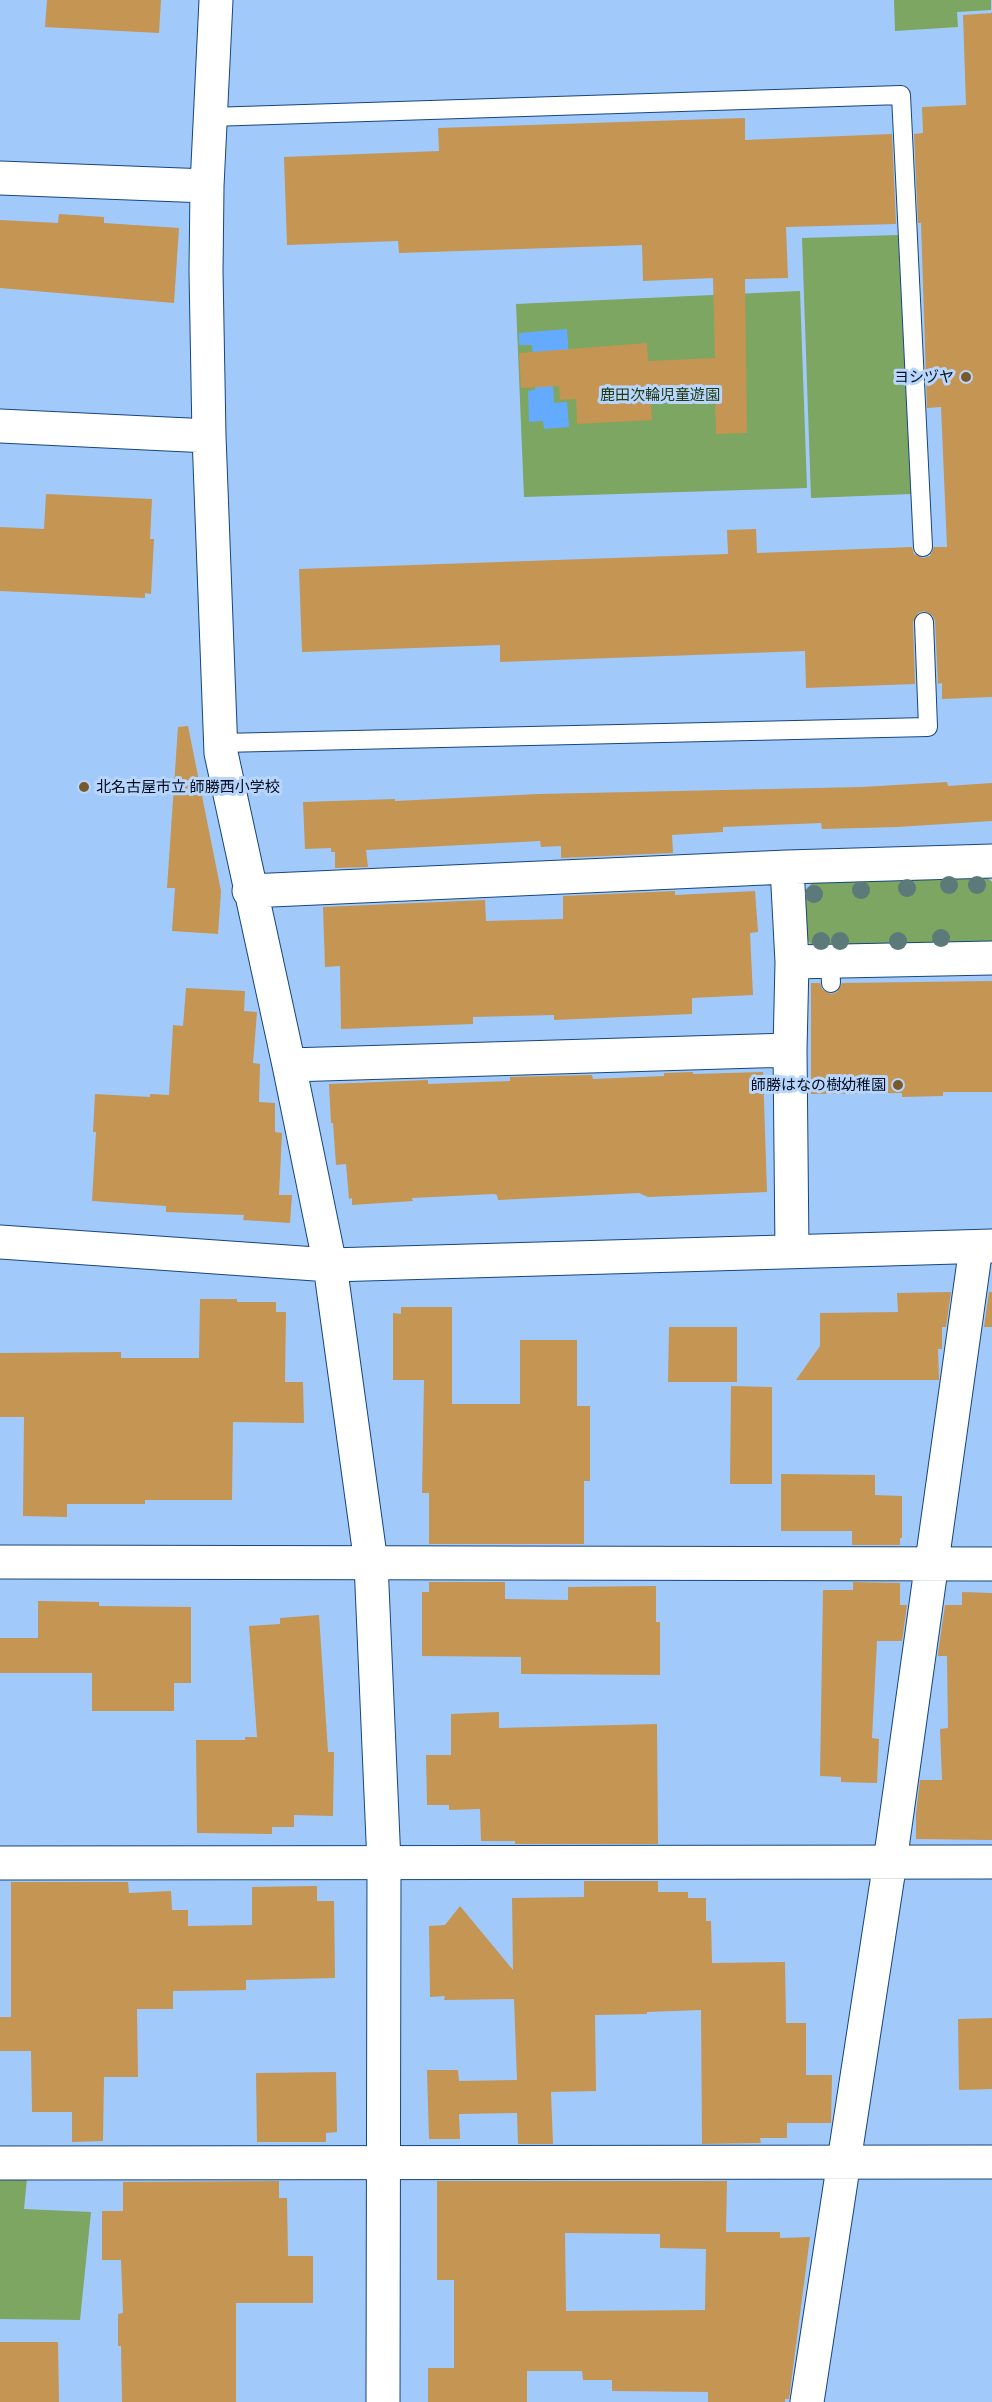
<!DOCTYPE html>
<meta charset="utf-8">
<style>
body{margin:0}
canvas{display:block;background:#a1c9fa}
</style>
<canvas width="992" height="2402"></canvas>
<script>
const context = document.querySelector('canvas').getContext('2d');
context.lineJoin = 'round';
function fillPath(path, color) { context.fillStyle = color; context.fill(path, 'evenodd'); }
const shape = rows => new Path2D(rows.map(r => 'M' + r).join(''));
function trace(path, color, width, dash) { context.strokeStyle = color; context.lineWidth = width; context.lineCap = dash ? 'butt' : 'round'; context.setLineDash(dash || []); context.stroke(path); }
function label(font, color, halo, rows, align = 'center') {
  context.font = font + ' "Golos Text","Noto Sans JP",sans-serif'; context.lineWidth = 6; context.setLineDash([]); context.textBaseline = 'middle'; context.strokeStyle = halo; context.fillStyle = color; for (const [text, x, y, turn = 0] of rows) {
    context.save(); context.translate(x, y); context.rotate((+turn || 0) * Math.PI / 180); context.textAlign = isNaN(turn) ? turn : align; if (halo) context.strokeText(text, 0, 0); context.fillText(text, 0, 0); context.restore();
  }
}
fillPath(shape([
 [894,0,991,0,991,10,957,12,958,27,895,31],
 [898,235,911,494,811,498,802,238],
 [800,291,807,488,524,497,516,304],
 [988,878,992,882,992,945,816,950,803,935,802,894,812,883],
 [0,2178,27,2178,24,2209,91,2212,80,2320,0,2319]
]), '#7ca661');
fillPath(shape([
 [567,329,569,360,552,362,554,403,567,402,569,427,544,429,543,421,529,422,528,391,535,390,532,345,519,345,519,333]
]), '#64abff');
fillPath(shape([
 [47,0,161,0,159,33,45,27],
 [992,13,992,697,942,699,942,683,938,684,935,621,933,616,924,611,918,613,913,622,915,684,806,688,805,651,500,662,500,645,302,652,299,569,728,554,727,530,756,529,757,553,912,547,914,554,923,558,930,556,934,547,947,547,941,407,927,408,921,223,918,223,914,134,923,133,922,107,966,105,963,15],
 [745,118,745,140,892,134,896,224,786,227,788,278,745,279,747,433,716,434,715,395,651,401,652,420,577,424,576,399,560,400,559,386,521,388,519,353,647,343,648,361,715,358,713,278,643,281,642,245,399,253,398,241,287,245,284,157,439,151,438,128],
 [59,214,104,217,104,223,179,228,174,303,0,288,0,220,58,223],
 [46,494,152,499,150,539,154,539,151,594,145,593,145,598,0,591,0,527,44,529],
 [188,726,221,891,218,934,172,931,175,888,167,888,178,727],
 [947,782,948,786,992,783,992,821,897,827,822,829,821,823,723,827,723,832,672,835,673,853,561,858,561,846,541,847,540,841,366,850,368,867,335,868,335,852,331,852,331,848,305,849,303,802,395,799,395,801,539,794,862,787],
 [675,891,675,895,755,891,758,932,750,933,753,995,692,998,692,1014,554,1020,554,1015,473,1017,473,1024,341,1029,340,966,325,967,323,907,485,900,486,921,563,919,563,896],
 [992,981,992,1092,943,1092,943,1096,902,1097,902,1093,811,1094,811,983,820,983,822,989,831,994,837,992,842,983],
 [186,988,245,991,244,1011,257,1012,253,1063,260,1064,259,1102,275,1103,275,1132,282,1133,279,1195,292,1195,290,1223,243,1220,244,1215,166,1212,166,1206,92,1201,96,1132,93,1132,95,1094,150,1097,150,1094,169,1095,173,1025,183,1026],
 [693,1072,693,1074,763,1072,767,1192,648,1197,639,1193,498,1200,497,1195,494,1194,412,1198,413,1201,352,1205,352,1198,349,1199,346,1164,336,1165,333,1123,331,1123,329,1084,428,1080,428,1084,510,1081,510,1077,592,1075,593,1079,664,1076,664,1073],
 [951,1292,946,1327,942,1327,942,1349,938,1349,939,1380,796,1380,820,1346,820,1313,898,1312,897,1293],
 [989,1292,992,1292,992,1327,984,1327],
 [200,1299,237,1299,237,1302,276,1302,276,1312,286,1312,285,1382,303,1382,304,1423,233,1422,232,1500,145,1500,145,1504,67,1504,67,1517,23,1516,24,1417,0,1417,0,1353,121,1352,121,1358,199,1358],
 [401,1307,452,1307,452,1404,520,1404,520,1340,577,1340,577,1406,590,1406,590,1481,584,1481,584,1544,429,1544,429,1493,422,1493,424,1380,393,1380,393,1313,401,1314],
 [669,1327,737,1327,737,1382,668,1382],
 [731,1386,772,1387,772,1484,730,1484],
 [781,1474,875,1475,875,1495,902,1496,902,1538,900,1538,900,1545,852,1545,852,1531,781,1531],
 [429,1582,505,1582,505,1599,568,1600,568,1587,656,1586,656,1622,660,1622,660,1675,521,1674,521,1657,422,1656,422,1592,429,1592],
 [853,1582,900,1583,900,1605,907,1605,902,1641,877,1641,872,1738,879,1739,877,1783,841,1782,841,1777,820,1776,823,1590,853,1590],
 [962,1592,992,1593,992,1840,916,1839,916,1813,920,1780,942,1780,940,1729,948,1728,947,1656,938,1656,938,1653,945,1605,962,1605],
 [38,1601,99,1602,99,1606,191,1607,191,1683,174,1683,174,1711,92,1711,92,1673,0,1673,0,1638,38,1638],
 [319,1615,328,1752,334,1752,333,1816,294,1815,294,1827,272,1827,272,1834,197,1833,196,1740,245,1740,245,1737,257,1737,249,1626,280,1624,280,1618],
 [499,1712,499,1728,657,1724,658,1844,515,1844,515,1841,481,1841,480,1809,449,1810,449,1805,427,1805,426,1755,451,1755,451,1714],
 [584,1881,658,1881,658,1892,688,1892,688,1898,706,1898,706,1921,711,1921,712,1963,785,1962,786,2023,806,2023,806,2075,832,2075,831,2123,787,2123,787,2138,760,2138,761,2143,702,2144,701,2010,647,2012,647,2014,595,2015,596,2091,551,2092,553,2144,518,2144,517,2113,459,2114,460,2139,429,2139,427,2070,458,2070,459,2081,517,2080,514,1999,444,2000,445,1996,430,1997,429,1926,445,1925,460,1906,513,1970,512,1898,584,1897],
 [11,1882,128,1882,129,1893,171,1891,172,1910,188,1910,188,1926,252,1925,252,1887,317,1886,317,1901,334,1901,335,1978,246,1980,246,1990,173,1991,173,2009,137,2009,138,2077,104,2077,103,2141,72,2142,72,2112,32,2112,31,2051,0,2051,0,2017,11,2017],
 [992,2018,992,2089,959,2090,958,2019],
 [336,2072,337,2132,326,2133,326,2142,257,2142,256,2073],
 [279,2181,279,2198,287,2198,288,2256,313,2256,313,2303,236,2303,236,2402,122,2402,121,2346,118,2346,118,2314,123,2313,121,2260,102,2260,102,2211,123,2211,123,2182],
 [437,2181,727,2181,726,2232,780,2232,780,2238,810,2237,789,2399,785,2399,785,2402,708,2402,708,2392,612,2391,612,2380,583,2380,582,2371,527,2371,527,2402,428,2402,428,2368,454,2368,454,2280,437,2280],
 [565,2233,660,2234,660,2248,706,2249,705,2310,566,2311],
 [0,2342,58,2342,59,2402,0,2402]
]), '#c59553');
const service = shape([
 [210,117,901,95,923,547],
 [221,743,928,727,924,622],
 [830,960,831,983]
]);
const minor = shape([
 [216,0,207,186,206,271,209,436,221,753,289,1065,330,1265],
 [0,178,207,186],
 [0,426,209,436],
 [787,867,992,861],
 [249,891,787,867,792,962,790,1050,792,1251],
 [792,962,992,958],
 [289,1065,790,1050],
 [0,1562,992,1564],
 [0,1863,992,1862],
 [0,2163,992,2162],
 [807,2402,890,1862,976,1247]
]);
const tertiary = shape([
 [0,1242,330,1265,992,1246],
 [330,1265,371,1563,384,1863,383,2402]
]);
trace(service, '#17467b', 20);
trace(minor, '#17467b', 35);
trace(tertiary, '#17467b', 35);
trace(service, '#fff', 18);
trace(minor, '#fff', 33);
trace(tertiary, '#fff', 33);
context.fillStyle = '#5c7a7a';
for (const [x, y] of [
 [949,885],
 [977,885],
 [907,888],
 [861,890],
 [814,894],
 [941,938],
 [821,941],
 [840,941],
 [898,941]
]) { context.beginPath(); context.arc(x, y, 9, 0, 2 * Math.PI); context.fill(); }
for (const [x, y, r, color] of [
 [966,377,6,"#78592e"],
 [84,787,6,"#78592e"],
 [898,1085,6,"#78592e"]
]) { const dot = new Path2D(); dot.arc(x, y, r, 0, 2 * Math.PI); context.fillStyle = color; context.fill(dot); trace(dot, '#b8d6fb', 2); }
label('15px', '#000b20', '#b8d6fb', [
 ["ヨシヅヤ",954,377],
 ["北名古屋市立 師勝西小学校",96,787,"left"],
 ["師勝はなの樹幼稚園",886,1085]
], 'right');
label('15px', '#233912', '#b8d6fb', [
 ["鹿田次輪児童遊園",660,395]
]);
</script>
